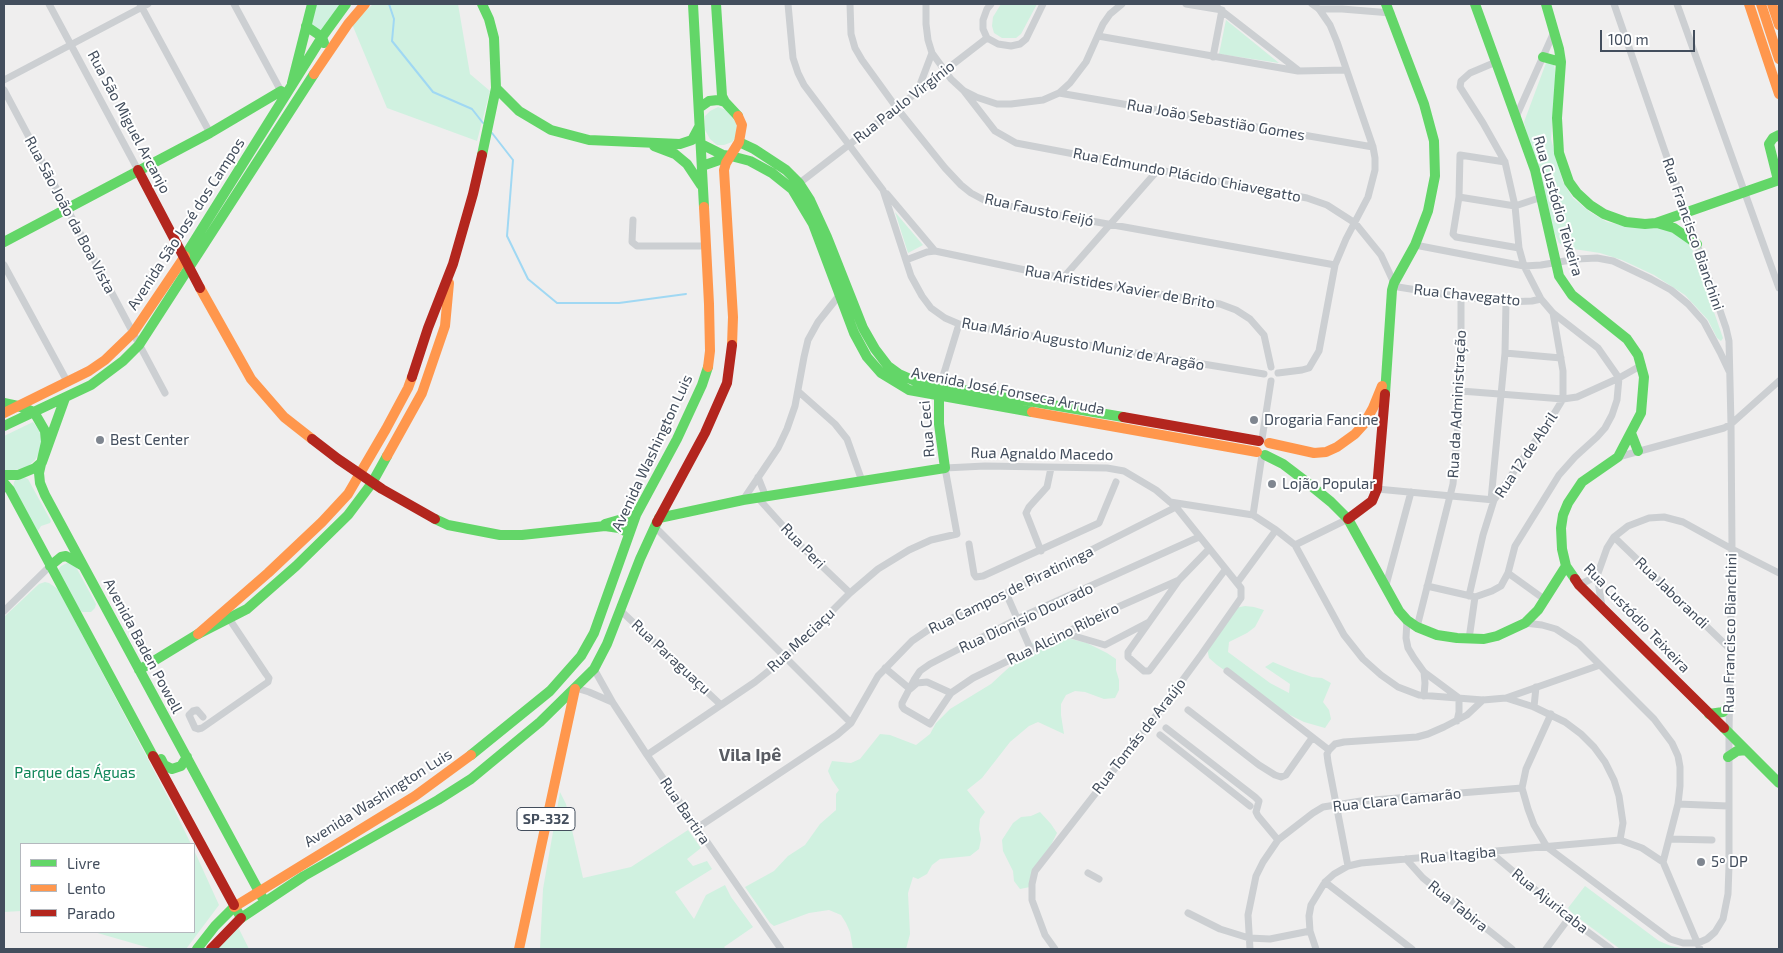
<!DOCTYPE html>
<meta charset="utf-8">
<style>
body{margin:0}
#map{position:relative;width:1783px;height:953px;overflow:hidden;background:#efeeee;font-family:"Exo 2",sans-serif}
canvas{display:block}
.frame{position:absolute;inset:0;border:5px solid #434e5d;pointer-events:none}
.legend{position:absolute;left:20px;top:843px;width:175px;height:90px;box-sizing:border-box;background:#fff;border:1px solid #b4b8be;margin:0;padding:6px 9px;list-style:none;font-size:15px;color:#434e5d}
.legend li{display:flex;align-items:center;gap:10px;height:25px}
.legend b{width:25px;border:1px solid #b4b8be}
.scale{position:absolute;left:1600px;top:30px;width:95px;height:22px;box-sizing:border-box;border:2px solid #434e5d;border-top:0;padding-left:6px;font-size:15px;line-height:18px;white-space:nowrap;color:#434e5d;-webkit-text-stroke:4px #fff;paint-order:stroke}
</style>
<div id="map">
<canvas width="1783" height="953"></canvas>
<div class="frame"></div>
<ul class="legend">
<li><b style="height:6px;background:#63d668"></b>Livre</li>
<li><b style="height:6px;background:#ff974d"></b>Lento</li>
<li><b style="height:6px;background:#b3261e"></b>Parado</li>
</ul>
<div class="scale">100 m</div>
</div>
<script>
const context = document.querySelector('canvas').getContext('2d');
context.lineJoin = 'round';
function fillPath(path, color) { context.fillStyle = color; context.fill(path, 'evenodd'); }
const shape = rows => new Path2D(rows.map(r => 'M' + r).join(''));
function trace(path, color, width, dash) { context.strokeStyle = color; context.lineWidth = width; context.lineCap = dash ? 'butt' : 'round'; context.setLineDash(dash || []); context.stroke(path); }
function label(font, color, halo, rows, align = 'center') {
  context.font = font + ' "Exo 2",sans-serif'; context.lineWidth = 4; context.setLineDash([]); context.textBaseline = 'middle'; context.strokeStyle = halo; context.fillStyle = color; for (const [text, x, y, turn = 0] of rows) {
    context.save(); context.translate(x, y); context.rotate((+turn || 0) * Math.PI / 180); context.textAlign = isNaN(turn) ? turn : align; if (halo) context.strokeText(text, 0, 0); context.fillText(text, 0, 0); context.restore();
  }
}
fillPath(shape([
 [315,4,343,4,321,33,309,24],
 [373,4,458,4,470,74,490,91,477,141,387,108,352,24],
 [1001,4,1037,4,1021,34,1016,38,1002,38,994,33,992,26,993,17],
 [1226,20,1279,63,1219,54],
 [1553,61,1556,74,1551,139,1563,182,1573,198,1590,212,1607,222,1626,226,1669,226,1689,240,1723,338,1721,341,1717,338,1708,320,1685,295,1654,275,1622,260,1600,253,1567,248,1559,243,1553,230,1542,177,1529,143,1524,122,1546,63],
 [718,107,729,111,737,120,736,137,732,142,724,145,717,145,710,139,705,130,705,116,710,111],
 [895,212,923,245,908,253],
 [33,422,41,433,42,442,40,452,35,460,25,469,4,471,4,436],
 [24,477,28,479,51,521,50,523,41,526,36,534,13,488,14,482,16,479],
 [67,563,72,564,76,567,96,604,95,608,91,612,82,612,76,606,58,570,61,566],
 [45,582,49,583,58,589,171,803,191,844,21,844,21,911,4,912,4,617,39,584],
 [1245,606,1254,607,1264,610,1255,627,1247,633,1229,642,1228,652,1270,683,1289,693,1290,684,1265,667,1273,662,1292,670,1312,677,1322,678,1331,683,1323,702,1329,710,1331,719,1325,728,1304,722,1282,711,1217,665,1209,658,1207,648,1235,608],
 [1056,637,1067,638,1087,643,1107,653,1116,659,1116,670,1119,680,1119,690,1115,698,1104,699,1085,692,1075,691,1066,695,1061,704,1061,715,1064,734,1038,722,1029,726,1010,742,982,778,967,790,985,812,980,819,979,829,981,839,979,849,970,856,940,859,932,865,927,874,918,879,913,877,908,893,910,934,906,949,853,949,850,932,846,923,841,915,829,910,809,913,774,926,770,923,745,887,774,871,788,856,805,845,820,824,836,810,836,794,839,790,832,780,828,771,832,761,851,763,860,759,880,734,890,735,916,745,930,734,936,723,950,709,991,684,1017,660,1024,650,1033,643],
 [560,792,566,804,583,878,631,867,688,830,701,848,687,859,693,866,707,861,712,869,675,892,694,919,706,895,725,885,731,897,753,927,724,947,726,949,540,949,543,889],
 [1040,812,1051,824,1057,833,1030,887,1020,889,1014,881,1013,871,1003,851,1002,840,1013,823,1021,817,1031,816],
 [194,850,219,905,186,949,153,949,94,932,194,932],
 [1585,886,1659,941,1671,946,1685,949,1620,949,1572,913,1568,908],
 [237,925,249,949,216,949]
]), '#d0f1e0');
trace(shape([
 [389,4,394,19,392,41,433,92,472,109,483,123],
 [492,133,513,160,507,236,528,279,557,303,619,303,686,294]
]), '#a0d8f3', 2);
trace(shape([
 [49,4,138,170],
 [140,4,210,133],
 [234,4,282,93],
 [788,4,793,58,798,73,804,85,883,190,911,276,922,296,931,308,945,318,959,324,1264,374],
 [850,4,851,34,855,48,862,60,896,107,945,168,961,185,971,193,984,200,1008,206,1335,265],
 [926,4,926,24,928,40,932,53,951,79,964,91,976,97,997,104,1011,104,1043,100,1059,93,1070,83,1086,62,1103,24,1110,14,1122,4],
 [1186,4,1222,10,1213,57],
 [1213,4,1298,70],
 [1677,4,1779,288],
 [1319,9,1342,9,1391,13],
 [1098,36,1298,71,1346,70],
 [987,38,998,44,1011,46,1020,44,1026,39,1043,4],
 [987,38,983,29,983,20,987,9,991,4],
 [1496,62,1470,73,1461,81,1460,87,1483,123,1505,162,1515,206,1519,248,1524,266,1541,299,1553,313,1598,348,1619,378],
 [4,80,148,4],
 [4,90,165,393],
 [918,90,932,53],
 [964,91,995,131,1016,143,1307,198,1327,205,1355,223,1381,255,1394,283,1398,287,1461,297,1506,302,1532,301,1541,299],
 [1059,93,1373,147],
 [1516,117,1554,32],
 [1505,162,1460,155,1459,197,1453,234,1456,237,1519,248],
 [797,185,987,38],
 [887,194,935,251],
 [1459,197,1515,206,1542,197],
 [633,220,632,242,637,246,706,246],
 [1415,245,1524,266,1541,265,1577,259,1597,258,1613,261,1651,279,1671,290,1688,304,1704,322,1720,352,1729,371],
 [906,260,927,252,935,251,1063,278,1220,304,1236,310,1250,319,1264,335,1271,367],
 [4,265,68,383],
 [1063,278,1157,171],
 [1505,353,1561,358],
 [1278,373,1302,370,1309,368,1319,351,1335,265,1346,239,1368,197,1375,170,1375,158,1373,147,1337,42,1330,25,1319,9,1312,4],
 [940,386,959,324],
 [1461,391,1563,399,1577,397,1619,378,1642,365],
 [799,392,835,424,847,439,862,481],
 [1262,439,1271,381],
 [1618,457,1724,428,1731,424,1779,381],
 [758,477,766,497],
 [1377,489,1494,500],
 [758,498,802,547,850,593],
 [743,500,778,448,787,429,795,406,804,357,808,340,818,322,841,293],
 [1491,500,1505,353,1506,302],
 [1170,502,1253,515,1276,530,1295,545,1344,635,1363,659,1381,675,1398,687,1419,695,1483,700,1506,698,1600,665],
 [1253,515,1262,455],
 [655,527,851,723],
 [1614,537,1730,649],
 [969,544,974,574,976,577,983,576,1099,523,1116,482],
 [1295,545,1348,519],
 [1209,549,1179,580,1128,652,1128,657,1144,671,1149,671,1225,570],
 [1041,551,1026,513,1029,507,1047,487,1051,468],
 [1508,573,1544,599],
 [1179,580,1118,607,973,678,951,693,930,724,904,709,902,706,902,703,914,680,920,671,930,664,1017,619,1199,537],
 [1386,585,1411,492],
 [1579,585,1597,576],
 [1427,586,1475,597,1492,591,1501,586,1508,573,1515,546,1559,475,1575,457,1597,437,1605,428,1612,415,1617,400,1619,378],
 [1006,593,1031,650],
 [1469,596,1483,535,1494,500,1552,417,1563,399,1563,371,1553,313],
 [1602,606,1597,576,1607,548,1614,537,1628,526,1649,518,1664,517,1683,522,1732,549,1779,573],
 [620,610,721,705],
 [4,611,50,566],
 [1407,620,1406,638,1408,648,1414,658,1424,672,1459,698,1459,712,1457,721],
 [1525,623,1542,625,1556,629,1579,644,1654,719,1672,743,1678,756,1680,767,1680,786,1678,804,1663,862,1700,949],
 [1417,627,1453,484,1461,391,1461,297],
 [1064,633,1105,645,1149,622],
 [1469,639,1475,597],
 [885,668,910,689,917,683,927,682,951,693],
 [594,669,613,703,647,755,781,949],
 [1227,671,1329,750],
 [1424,672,1425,683,1424,696],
 [576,688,589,692,612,702],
 [1506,698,1534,707,1565,722,1581,734,1594,747,1605,762,1614,780,1619,796,1623,823,1620,840],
 [1534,707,1536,687],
 [1188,710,1259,765,1275,775,1281,777,1286,775,1312,738],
 [1551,714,1526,769,1522,788,1528,809,1534,825,1547,847,1670,939,1683,943,1698,943,1707,939,1715,932,1723,919,1728,894,1729,866,1729,733,1732,549,1731,424,1729,341,1726,328,1614,4],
 [203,717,197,710,193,711,189,715,195,728,198,729,202,728,268,682,269,678,266,674,228,617],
 [1166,728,1255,797,1259,801,1256,812,1258,816,1278,840],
 [1160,735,1250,806],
 [647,755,755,682,786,657,850,593,878,569,909,550,931,540,957,534,945,468,985,466,1107,468,1124,471,1156,490,1176,507,1237,583],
 [1678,804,1728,806],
 [697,828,837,735,851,723,878,676,912,641,931,628,1006,593,1176,507],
 [1669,839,1712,840],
 [1490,852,1569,918,1611,949],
 [1406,859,1423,878,1512,949],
 [1348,866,1328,762,1327,754,1329,750,1335,744,1344,742,1417,737,1428,734,1444,727,1467,715,1483,700],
 [1088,873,1099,879],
 [1325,882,1412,949],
 [1188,913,1220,929,1249,938,1270,939,1310,931],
 [1055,949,1045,935,1032,900,1032,884,1035,871,1162,708,1201,655,1241,598,1241,588,1237,583,1276,530],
 [1250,949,1248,915,1256,876,1263,862,1278,840,1313,813,1323,807,1361,801,1522,788],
 [1316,949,1310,931,1309,916,1311,905,1325,882,1334,874,1348,866,1361,863,1620,840,1642,848,1663,862],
 [1546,949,1569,918]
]), '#cccfd2', 7);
trace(shape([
 [693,4,704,207],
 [716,4,722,96,725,102,738,116],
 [1475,4,1535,170,1559,276,1572,295,1627,339,1638,355,1644,377,1641,413,1618,457,1582,482,1568,503,1563,515,1561,528,1562,549,1566,566,1575,579],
 [1546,4,1559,49,1561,62,1557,118,1559,153,1569,182,1577,193,1590,205,1604,214,1626,222,1645,224,1656,223,1779,180],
 [306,26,322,37,324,43],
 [1543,57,1561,62],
 [292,83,312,4],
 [496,88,519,111,551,130,589,140,680,144,692,140,699,127],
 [699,108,709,101,718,100,725,102],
 [739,142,754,149,786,170,799,183,810,200,827,237,863,328,875,349,888,366,899,374,915,381,940,386,1123,417],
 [701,144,723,155,731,156],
 [654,146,675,154,687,164],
 [482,155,496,88,494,38,489,19,482,4],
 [731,156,750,161,772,173,792,189,813,224,854,333,867,357,881,373,909,390,1032,412],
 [687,164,701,185],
 [702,166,731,156],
 [1778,180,1769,144,1773,138,1779,135],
 [1657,223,1674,228,1697,244],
 [4,242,210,133,281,91],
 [185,256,322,37,346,4],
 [1385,394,1392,290,1394,283,1415,245,1428,211,1435,176,1434,141,1424,104,1386,4],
 [4,403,18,406],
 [18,406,34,412,45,431,46,442,39,473,40,483,45,495,262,897],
 [4,426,91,385,123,361,139,345,314,74],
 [1631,433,1638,451],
 [1265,455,1283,464,1304,480,1331,502,1348,519,1399,611,1407,620,1417,627,1437,635,1457,638,1484,639,1497,636,1525,623,1538,610,1566,566],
 [4,475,18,475,35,468,42,462,65,398],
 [4,483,10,490,153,756],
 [659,518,743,500,945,468,939,424,939,389],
 [435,519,448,525,500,535,522,535,605,526,619,528,629,533],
 [605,524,636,515],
 [50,566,61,557,66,556,83,566],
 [139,670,198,634,247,609,296,566,348,515,372,483,387,456],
 [1709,714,1723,712,1729,705],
 [1724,728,1779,783],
 [471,755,550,691,581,656,594,633,636,515,677,439,702,385,708,367],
 [1728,757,1737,751,1746,750],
 [161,759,164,765,172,769,181,766,187,757],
 [234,905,241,918,304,876,438,800,471,779,540,722,594,669,607,644,640,559,657,522],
 [197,949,215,926,234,907]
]), '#63d668', 10);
trace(shape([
 [1749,4,1779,94],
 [1761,4,1779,59],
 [1772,4,1779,25],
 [314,74,348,24,365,4],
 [704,207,709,304,710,351,708,367],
 [200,288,251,379,284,417,312,439],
 [732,345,733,317,724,170,726,163,739,142,742,125,738,116],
 [1032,412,1257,452],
 [4,413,89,371,105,360,133,333,185,256],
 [1269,443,1314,453,1326,452,1337,447,1355,434,1364,424,1373,408,1382,386],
 [387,456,422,393,445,326,449,283],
 [198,634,268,573,322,522,348,494,386,429,408,388,412,377],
 [234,907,415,796,471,755],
 [519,949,575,689]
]), '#ff974d', 10);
trace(shape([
 [138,170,200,288],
 [412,377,428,328,453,264,473,194,482,155],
 [1123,417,1259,441],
 [312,439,338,459,382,489,435,519],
 [1348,519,1372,501,1377,489,1385,394],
 [657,522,705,433,727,383,732,345],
 [1575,579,1579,585,1724,728],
 [153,756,234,905],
 [211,949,241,918]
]), '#b3261e', 10);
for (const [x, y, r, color] of [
 [1254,420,5,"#7f8690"],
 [100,440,5,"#7f8690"],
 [1272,484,5,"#7f8690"],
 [1701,862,5,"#7f8690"]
]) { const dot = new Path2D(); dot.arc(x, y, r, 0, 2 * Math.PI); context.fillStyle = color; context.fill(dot); trace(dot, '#fff', 2); }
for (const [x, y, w] of [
 [546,819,58]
]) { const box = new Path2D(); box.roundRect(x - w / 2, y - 11.5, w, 23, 4); context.fillStyle = '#fff'; context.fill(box); trace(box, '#434e5d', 1); }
label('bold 14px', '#434e5d', null, [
 ["SP-332",546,819]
]);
label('15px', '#434e5d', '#fff', [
 ["Rua Paulo Virgínio",904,102,-38],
 ["Rua João Sebastião Gomes",1216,120,10],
 ["Rua São Miguel Arcanjo",129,122,62],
 ["Rua Edmundo Plácido Chiavegatto",1187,175,11],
 ["Rua Custódio Teixeira",1558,206,74],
 ["Rua Fausto Feijó",1039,210,12],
 ["Rua São João da Boa Vista",70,215,62],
 ["Avenida São José dos Campos",186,224,-57],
 ["Rua Francisco Bianchini",1693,234,71],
 ["Rua Aristides Xavier de Brito",1120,287,10],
 ["Rua Chavegatto",1467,295,6],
 ["Rua Mário Augusto Muniz de Aragão",1083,344,10],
 ["Avenida José Fonseca Arruda",1008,391,11],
 ["Rua da Administração",1457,404,-87],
 ["Rua Ceci",927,429,-95],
 ["Avenida Washington Luis",652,453,-65],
 ["Rua Agnaldo Macedo",1042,454,1],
 ["Rua 12 de Abril",1526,455,-56],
 ["Rua Peri",803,546,46],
 ["Rua Campos de Piratininga",1011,590,-26],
 ["Rua Jaborandi",1672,593,44],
 ["Rua Dionisio Dourado",1026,618,-25],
 ["Rua Custódio Teixeira",1637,618,46],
 ["Rua Francisco Bianchini",1730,633,-89],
 ["Rua Alcino Ribeiro",1063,634,-26],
 ["Rua Meciaçu",801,640,-43],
 ["Avenida Baden Powell",143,646,62],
 ["Rua Paraguaçu",671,657,43],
 ["Rua Tomás de Araújo",1139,736,-52],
 ["Avenida Washington Luis",378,798,-32],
 ["Rua Clara Camarão",1397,800,-6],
 ["Rua Bartira",685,811,56],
 ["Rua Itagiba",1458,855,-5],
 ["Rua Ajuricaba",1550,901,39],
 ["Rua Tabira",1458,906,39]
]);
label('15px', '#434e5d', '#fff', [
 ["Drogaria Fancine",1264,420],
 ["Best Center",110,440],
 ["Lojão Popular",1282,484],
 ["5º DP",1711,862]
], 'left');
label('15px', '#0d8557', '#fff', [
 ["Parque das Águas",75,773]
]);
label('bold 18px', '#595c63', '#fff', [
 ["Vila Ipê",750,755]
]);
</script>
